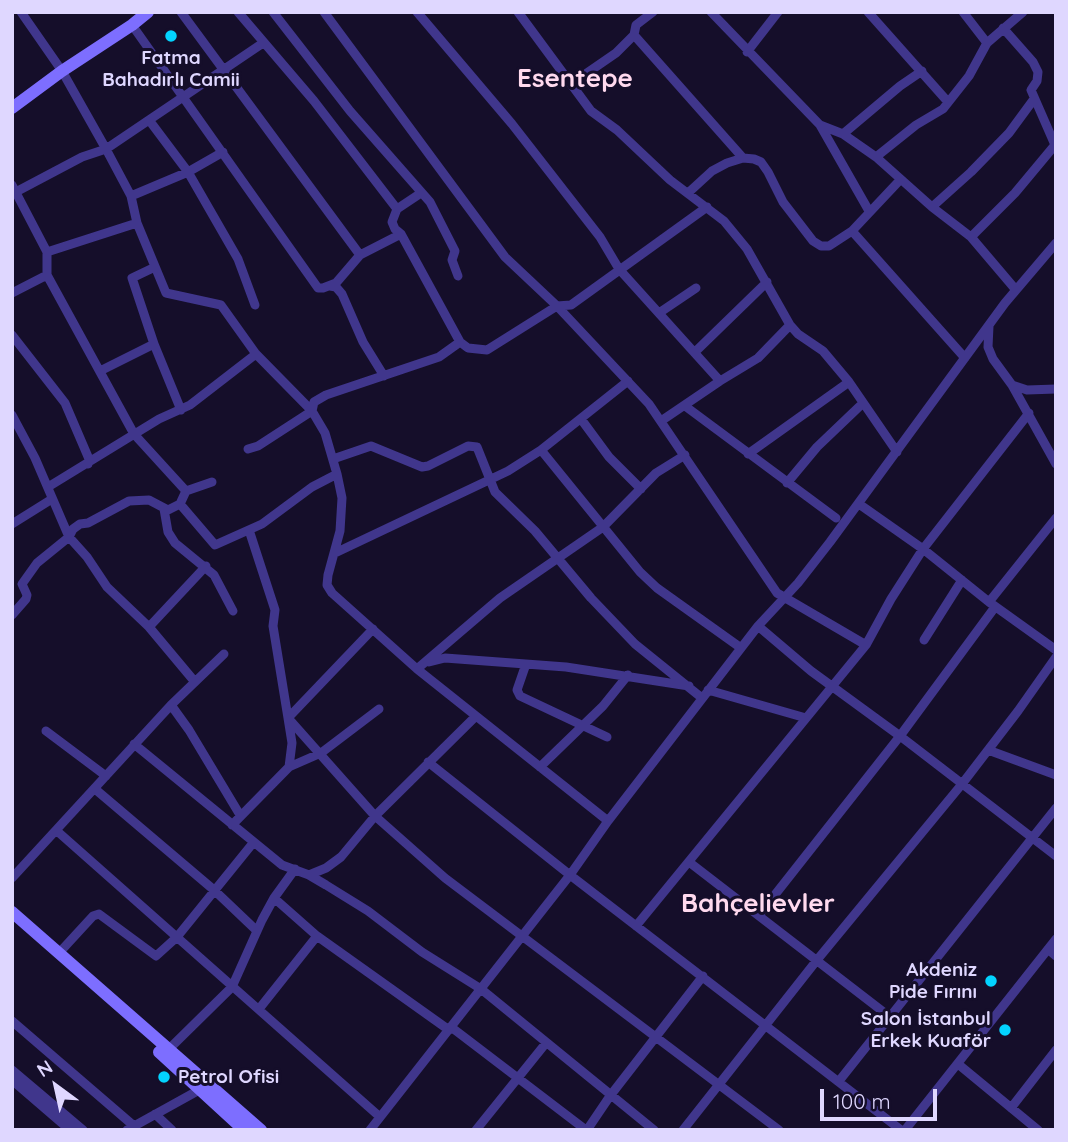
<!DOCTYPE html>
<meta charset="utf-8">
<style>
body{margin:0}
#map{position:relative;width:1068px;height:1142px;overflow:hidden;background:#150e2a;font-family:Quicksand,sans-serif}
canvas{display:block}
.frame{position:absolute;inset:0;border:14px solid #dfd7ff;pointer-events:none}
.north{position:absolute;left:21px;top:1051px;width:70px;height:70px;-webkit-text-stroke:5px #150e2a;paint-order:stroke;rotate:327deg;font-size:19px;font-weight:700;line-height:28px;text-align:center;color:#dfd7ff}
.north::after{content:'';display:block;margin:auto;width:24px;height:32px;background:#dfd7ff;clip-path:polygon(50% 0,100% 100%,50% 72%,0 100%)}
.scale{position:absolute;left:820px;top:1089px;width:117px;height:32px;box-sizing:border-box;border:4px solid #dfd7ff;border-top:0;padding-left:9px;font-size:21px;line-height:24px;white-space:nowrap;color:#dfd7ff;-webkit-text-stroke:5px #150e2a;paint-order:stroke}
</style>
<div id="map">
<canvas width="1068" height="1142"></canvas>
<div class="frame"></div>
<div class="north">N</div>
<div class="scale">100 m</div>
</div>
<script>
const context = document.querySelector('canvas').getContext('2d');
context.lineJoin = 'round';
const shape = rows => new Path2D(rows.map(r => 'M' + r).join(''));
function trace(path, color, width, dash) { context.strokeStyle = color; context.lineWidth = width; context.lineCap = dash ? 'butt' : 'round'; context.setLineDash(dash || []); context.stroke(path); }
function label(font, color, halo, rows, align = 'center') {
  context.font = font + ' Quicksand,sans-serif'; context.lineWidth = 6; context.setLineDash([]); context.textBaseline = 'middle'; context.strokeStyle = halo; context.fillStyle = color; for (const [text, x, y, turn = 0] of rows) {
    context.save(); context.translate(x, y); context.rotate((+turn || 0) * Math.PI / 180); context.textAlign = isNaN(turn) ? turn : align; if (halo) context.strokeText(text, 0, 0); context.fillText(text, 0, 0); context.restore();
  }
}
trace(shape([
 [21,12,62,71,106,149,131,196,137,223,47,252],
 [181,12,360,255],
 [238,12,314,101,397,209],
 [273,12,350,111,430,202,455,251,452,260,458,276],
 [324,12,505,257,557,306,649,404,777,593,866,645],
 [417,12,512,124,600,237,619,269,720,381],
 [518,12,591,111,617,130,670,180,724,221,747,249,790,325,798,334,823,351,849,382,897,452],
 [711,12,820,125,869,211],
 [868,12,948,102],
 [963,12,987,43],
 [132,25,318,288,323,288,336,283,360,255,401,234],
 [634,35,743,158],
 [747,52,778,12],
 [571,84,616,53,634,35,636,25,653,12],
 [149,120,188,172,238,259,255,305],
 [820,125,843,134,876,157,932,207,971,237,1016,290],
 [843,134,900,86,922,71],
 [876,157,916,125,943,109,969,76,987,43,1023,12],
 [12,185,47,252,47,275,12,293],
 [421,193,397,209,392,222,395,229,401,234,460,342],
 [688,193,712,171,727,163,743,158,754,159,761,162,768,172,783,202,813,241,821,246,829,246,852,231,900,180],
 [12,194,82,157,106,149,263,43],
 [131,196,188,172,223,152],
 [932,207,971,172,1009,133,1034,99],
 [137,223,166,293,221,305,256,354,312,411,325,433,337,474,342,498,340,531,328,575,327,585,332,593,417,669,608,821],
 [852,231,965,358],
 [971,237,1015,193,1055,145,1031,90,1037,81,1038,72,1033,62,1003,28],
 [155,267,132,278,154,344,181,410],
 [47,275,134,434,186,491],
 [330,286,336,287,342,294,363,342,384,376],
 [659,313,696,288],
 [989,326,988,347,993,359,1012,385,1056,464],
 [12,335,65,403,89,459,88,464],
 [695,352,767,282],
 [100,371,154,344],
 [1012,385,1027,390,1056,389],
 [685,406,836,518],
 [12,415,35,458,69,537,87,557,107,587,149,627,195,682],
 [581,419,609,457,641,489],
 [661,421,720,381,758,358,790,325],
 [248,449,258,446,312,411,314,402,326,395,439,357,460,342,468,348,487,350,557,306,571,305,707,207],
 [541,450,640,572,657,588,741,648],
 [748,454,849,382],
 [333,459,371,446,422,467,428,466,468,446,477,447,495,492,535,531,591,598,635,644,702,698],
 [787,483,817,447,862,404],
 [48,487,159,419,190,405,256,354],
 [180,504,215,545,262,524,312,487,337,474],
 [859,504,923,549,989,602,1056,650],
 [164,509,168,532,175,543,214,575,233,611],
 [12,524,52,499],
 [249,530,275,610,273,626,288,718,375,816,445,878,779,1130],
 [335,553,508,471,541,450,628,381],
 [989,602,1056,518],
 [12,615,26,599,27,595,22,584,37,563,69,537,73,529,80,524,88,523,129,501,149,500,168,510,180,504,186,491,212,482],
 [758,626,811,671,900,736,1056,856],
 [149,627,206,566],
 [924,640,962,580],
 [429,662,445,658,566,667,689,686],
 [526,664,517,690,520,696,607,737],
 [417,669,500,598,603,527,656,473,685,455],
 [708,690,806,718],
 [171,705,189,730,240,815],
 [46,731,106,776],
 [134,744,282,865,309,875,326,885,368,911,422,952,481,989,654,1130],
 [988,750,1056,775],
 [428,762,570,875,901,1130],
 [289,767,292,743,288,718,373,629],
 [540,767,603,706,628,675],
 [95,789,214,890,256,930],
 [232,825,289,767,321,753,379,709],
 [57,831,380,1117],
 [689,862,890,1017],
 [309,875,326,868,341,857,375,816,476,716],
 [12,878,171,705,224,654],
 [274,898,317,936,449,1030],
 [759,915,900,736,995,607],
 [636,926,866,645,891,599,923,549,1029,413],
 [1048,949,1056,956],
 [59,953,93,916,99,914,156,956,177,937,253,843],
 [259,1009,317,936],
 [12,1021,134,1126],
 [451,1027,586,1130],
 [169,1049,232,987,262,920,274,898,295,869],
 [958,1064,1038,1130],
 [12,1070,83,1130],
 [12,1080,70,1130],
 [839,1081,1056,808],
 [1011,1108,1056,1050],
 [155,1114,172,1130],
 [127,1130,201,1089],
 [370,1130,570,875,608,821,758,626,798,583,830,542,1005,303,1056,243],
 [476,1130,546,1043],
 [587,1130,610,1096,703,976],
 [683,1130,817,960,962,784,1018,711,1056,657],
 [905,1130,1056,939]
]), '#40368c', 9);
trace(shape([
 [12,108,62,71,132,25,148,12],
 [12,912,261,1130],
 [159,1052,244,1130]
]), '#7d6eff', 12);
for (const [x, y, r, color] of [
 [171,36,7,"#03d3ff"],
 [991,981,7,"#03d3ff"],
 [1005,1030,7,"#03d3ff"],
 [164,1077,7,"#03d3ff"]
]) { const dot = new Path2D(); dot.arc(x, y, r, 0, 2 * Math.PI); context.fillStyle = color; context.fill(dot); trace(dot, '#150e2a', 2.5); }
label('bold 19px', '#dfd7ff', '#150e2a', [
 ["Fatma",171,58,"center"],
 ["Bahadırlı Camii",171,80,"center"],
 ["Akdeniz",977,970],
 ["Pide Fırını",977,992],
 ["Salon İstanbul",991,1019],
 ["Erkek Kuaför",991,1041],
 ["Petrol Ofisi",178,1077,"left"]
], 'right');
label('bold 26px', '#ffd9ee', '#150e2a', [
 ["Esentepe",575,79],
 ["Bahçelievler",758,904]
]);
</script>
